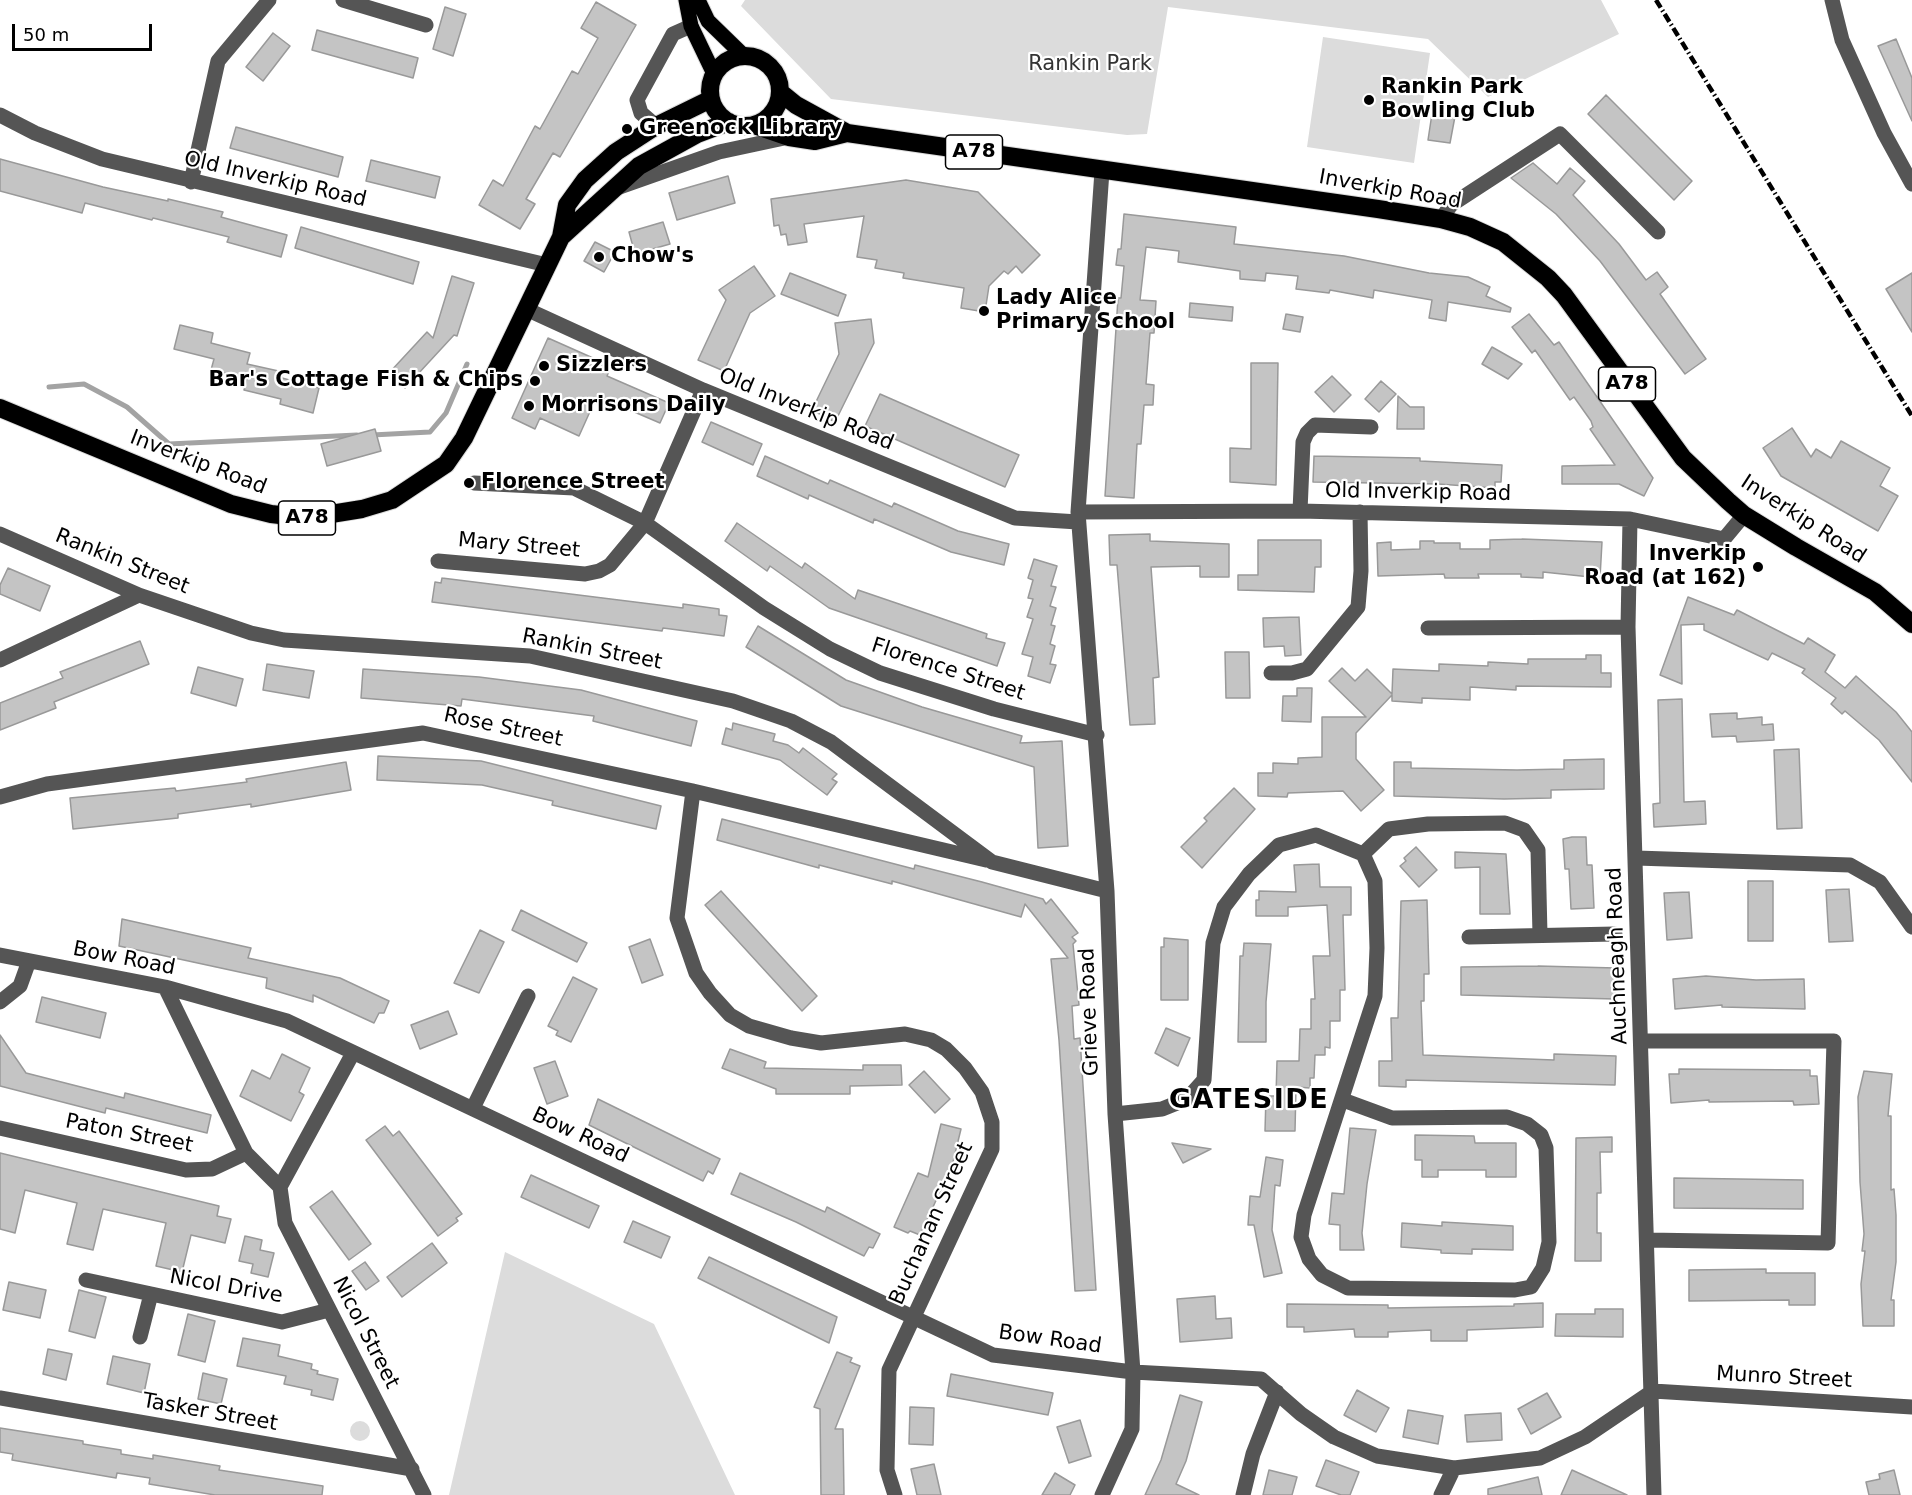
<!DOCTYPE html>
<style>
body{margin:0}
#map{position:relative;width:1912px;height:1495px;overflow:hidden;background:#fff;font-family:"DejaVu Sans",sans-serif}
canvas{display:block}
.scale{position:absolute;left:12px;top:24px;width:140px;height:27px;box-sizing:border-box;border:3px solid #000;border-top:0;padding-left:8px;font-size:18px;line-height:21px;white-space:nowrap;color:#000;-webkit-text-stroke:4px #fff;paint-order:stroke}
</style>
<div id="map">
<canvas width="1912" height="1495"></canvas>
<div class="scale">50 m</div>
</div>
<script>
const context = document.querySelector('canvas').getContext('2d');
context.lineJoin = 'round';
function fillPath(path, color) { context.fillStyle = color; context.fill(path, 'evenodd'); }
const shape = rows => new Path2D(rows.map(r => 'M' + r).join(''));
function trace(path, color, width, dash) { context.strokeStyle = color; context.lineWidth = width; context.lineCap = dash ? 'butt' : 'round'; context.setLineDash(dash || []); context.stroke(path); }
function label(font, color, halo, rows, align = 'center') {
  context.font = font + ' "DejaVu Sans",sans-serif'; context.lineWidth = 4.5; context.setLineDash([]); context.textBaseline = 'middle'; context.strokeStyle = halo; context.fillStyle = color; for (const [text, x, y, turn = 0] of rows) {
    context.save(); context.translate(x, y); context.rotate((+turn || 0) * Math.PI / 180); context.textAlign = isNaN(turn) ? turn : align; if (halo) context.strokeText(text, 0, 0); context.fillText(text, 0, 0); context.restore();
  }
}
fillPath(shape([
 [745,0,1601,0,1619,34,1488,97,1428,39,1168,7,1147,134,1127,135,831,99,741,6],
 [1323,37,1430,53,1414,163,1307,147],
 [505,1252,654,1324,735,1495,449,1495],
 '350 1431a10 10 0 1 1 20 0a10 10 0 1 1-20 0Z'
]), '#dcdcdc');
trace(shape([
 [49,387,84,384,127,407,169,444,357,435],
 [372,435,430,432,446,413,467,364]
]), '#a3a3a3', 5);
const building = shape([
 [596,2,636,25,560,157,553,153,526,199,535,204,520,229,479,205,493,180,503,186,535,126,540,129,572,71,578,74,598,38,581,28,596,2],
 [445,7,466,14,453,56,433,49,445,7],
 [317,30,418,58,413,78,312,50,317,30],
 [273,33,290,46,263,81,246,67,273,33],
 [1896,39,1912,78,1912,121,1878,46,1896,39],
 [1606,95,1692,181,1674,200,1588,114,1606,95],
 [1433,107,1456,111,1450,143,1428,140,1433,107],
 [236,127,343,157,338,177,230,148,236,127],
 [0,159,103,187,168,201,168,199,223,212,221,217,287,235,281,257,227,242,229,237,153,218,152,220,85,203,82,213,0,191,0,159],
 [371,160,440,177,435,198,366,181,371,160],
 [1533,163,1557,184,1570,168,1585,181,1573,195,1619,244,1646,280,1657,272,1668,287,1660,294,1706,359,1685,374,1600,261,1556,214,1511,178,1533,163],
 [728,176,735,203,677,220,669,193,728,176],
 [906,180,978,192,1040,255,1022,273,1016,266,1008,274,1004,271,989,286,985,312,961,308,964,288,903,278,904,273,875,268,877,260,857,257,864,216,804,224,807,242,788,245,786,234,781,235,779,225,774,226,771,199,906,180],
 [1124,214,1236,227,1234,244,1344,256,1429,273,1468,277,1490,287,1486,296,1511,308,1510,312,1448,302,1446,321,1429,318,1432,300,1374,290,1373,298,1330,290,1329,293,1296,289,1298,276,1266,273,1265,281,1240,279,1240,271,1178,262,1179,251,1146,247,1140,300,1156,301,1154,333,1150,333,1146,384,1154,385,1153,405,1144,405,1141,444,1137,444,1134,498,1105,496,1118,298,1121,298,1124,266,1116,265,1118,249,1121,249,1124,214],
 [663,222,670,244,635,254,629,232,663,222],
 [301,227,419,262,413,284,295,248,301,227],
 [595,242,615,252,604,272,584,261,595,242],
 [754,266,775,296,750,313,724,371,698,360,726,300,719,290,754,266],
 [790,273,846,295,838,316,781,294,790,273],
 [1912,273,1912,332,1886,289,1912,273],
 [452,276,474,283,457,336,454,335,405,388,389,373,427,332,433,338,452,276],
 [1190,303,1233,307,1232,321,1189,317,1190,303],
 [1286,314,1303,317,1300,332,1283,329,1286,314],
 [1529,314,1554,345,1559,342,1653,478,1644,496,1619,484,1562,484,1562,466,1615,465,1590,429,1593,427,1591,421,1574,397,1570,400,1535,350,1532,353,1512,327,1529,314],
 [871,319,874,343,835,422,812,410,839,354,835,323,871,319],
 [180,325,213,333,211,343,250,353,247,364,283,372,282,378,319,388,313,413,280,404,281,399,244,390,247,378,211,370,214,359,174,349,180,325],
 [548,338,611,366,607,376,669,403,660,423,597,396,579,436,540,418,535,429,512,418,548,338],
 [1492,347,1522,364,1508,379,1482,364,1492,347],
 [1251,363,1278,363,1276,485,1230,482,1230,448,1251,449,1251,363],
 [1332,376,1351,395,1334,412,1315,392,1332,376],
 [1381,381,1396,394,1379,412,1365,399,1381,381],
 [880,394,1019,455,1005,487,865,426,880,394],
 [1398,396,1410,407,1424,407,1424,429,1397,429,1398,396],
 [711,422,762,444,753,465,702,442,711,422],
 [1792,428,1811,457,1816,449,1831,458,1841,441,1890,468,1880,486,1898,496,1878,531,1781,476,1763,448,1792,428],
 [375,429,381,451,327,466,321,444,375,429],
 [765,456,828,484,830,480,892,507,894,503,958,531,1009,544,1004,565,951,552,874,519,873,523,809,495,808,499,757,476,765,456],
 [1314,456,1420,458,1420,461,1502,465,1501,482,1495,482,1495,488,1438,484,1313,482,1314,456],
 [737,523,802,568,805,563,855,599,858,590,987,634,986,638,1005,643,997,666,829,608,770,566,767,571,725,541,737,523],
 [1150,534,1150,541,1229,544,1229,577,1200,577,1200,566,1151,567,1159,677,1153,678,1155,724,1130,725,1117,565,1110,565,1109,535,1150,534],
 [1522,539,1602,542,1600,578,1543,572,1543,578,1521,577,1521,574,1478,574,1479,578,1445,578,1444,574,1378,576,1377,543,1391,542,1391,550,1420,549,1420,541,1434,541,1434,543,1460,543,1460,549,1490,549,1490,540,1522,539],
 [1258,540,1321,540,1321,567,1315,567,1314,592,1238,590,1238,575,1258,575,1258,540],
 [1034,559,1057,566,1051,586,1056,587,1050,606,1056,608,1051,625,1055,626,1050,644,1055,646,1050,664,1056,665,1050,683,1028,676,1033,657,1022,654,1033,619,1027,617,1033,599,1028,598,1033,580,1028,578,1034,559],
 [8,568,50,586,40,611,0,594,0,585,8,568],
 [442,578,683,608,683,604,719,609,719,615,727,616,724,636,663,628,662,631,432,602,435,582,441,583,442,578],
 [1688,597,1734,615,1737,610,1804,644,1808,638,1835,655,1825,672,1845,688,1856,676,1896,712,1912,732,1912,782,1879,740,1845,711,1842,714,1831,704,1836,698,1802,673,1805,669,1772,653,1768,660,1704,630,1704,624,1681,625,1682,684,1660,675,1688,597],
 [1299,617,1301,655,1285,656,1284,646,1264,647,1263,618,1299,617],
 [758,626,846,680,922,707,1022,736,1020,743,1062,741,1068,846,1038,848,1034,767,841,706,746,647,758,626],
 [140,641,149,664,54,702,56,708,0,730,0,703,63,678,60,672,140,641],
 [1225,652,1249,652,1250,698,1226,698,1225,652],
 [1586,655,1601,655,1601,673,1611,673,1611,687,1516,686,1516,690,1470,687,1470,700,1422,698,1422,703,1392,701,1392,695,1356,733,1356,759,1384,790,1361,811,1343,791,1288,793,1287,797,1258,796,1258,773,1273,773,1273,763,1298,764,1298,758,1322,757,1322,717,1366,717,1329,681,1342,668,1355,681,1367,669,1392,694,1393,669,1439,671,1439,664,1488,666,1488,662,1528,664,1528,659,1586,659,1586,655],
 [267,664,314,671,309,698,263,690,267,664],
 [198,667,243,679,236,706,191,693,198,667],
 [363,669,479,677,581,690,697,721,691,746,593,721,594,716,462,699,461,706,361,698,363,669],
 [1297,688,1312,688,1311,722,1282,721,1283,696,1297,696,1297,688],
 [1682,699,1684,802,1705,801,1706,824,1654,827,1653,804,1660,803,1658,700,1682,699],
 [1737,713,1737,719,1762,717,1762,725,1773,724,1774,740,1737,742,1736,736,1712,737,1710,714,1737,713],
 [733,723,775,734,773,741,788,745,799,753,803,748,837,774,832,779,837,782,827,795,780,760,722,744,726,728,732,730,733,723],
 [1799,749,1802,828,1777,829,1774,750,1799,749],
 [378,756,481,761,661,806,656,829,552,805,553,801,482,785,377,780,378,756],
 [1604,759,1604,789,1551,790,1551,798,1504,799,1394,796,1394,762,1411,762,1411,768,1517,770,1564,769,1564,760,1604,759],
 [346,762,351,790,251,807,251,804,178,814,178,818,73,829,70,798,175,788,176,791,247,782,246,779,346,762],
 [1234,788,1255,809,1202,868,1181,847,1207,821,1204,818,1234,788],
 [722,819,914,869,915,865,982,882,1043,899,1046,904,1051,899,1078,933,1072,937,1076,941,1073,944,1079,1005,1072,1006,1074,1039,1080,1038,1096,1290,1075,1291,1059,1040,1051,959,1068,958,1025,904,1021,917,892,881,892,884,819,865,819,868,717,840,722,819],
 [1572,837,1586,837,1587,865,1592,865,1594,908,1571,909,1569,869,1565,869,1563,839,1572,837],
 [1416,847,1437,870,1419,887,1400,866,1406,861,1404,858,1416,847],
 [1455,852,1506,854,1510,914,1480,914,1480,867,1455,868,1455,852],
 [1319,864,1320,887,1351,887,1351,915,1343,915,1345,990,1340,990,1340,1021,1330,1021,1330,1048,1325,1047,1325,1055,1315,1055,1314,1078,1310,1078,1310,1088,1296,1087,1295,1131,1265,1131,1266,1096,1276,1096,1277,1061,1299,1061,1300,1029,1311,1029,1311,999,1315,999,1313,956,1330,956,1327,905,1288,907,1288,916,1256,916,1256,900,1259,900,1259,891,1296,892,1294,865,1319,864],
 [1748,881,1773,881,1773,941,1748,941,1748,881],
 [1849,889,1853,941,1829,942,1826,890,1849,889],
 [721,891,817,996,802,1011,705,905,721,891],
 [1689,892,1692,938,1667,940,1664,893,1689,892],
 [1427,900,1429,974,1424,974,1424,1001,1421,1001,1423,1055,1554,1060,1554,1054,1616,1056,1615,1085,1406,1080,1406,1087,1379,1086,1379,1061,1392,1061,1391,1018,1398,1018,1401,901,1427,900],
 [521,910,587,943,577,962,512,930,521,910],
 [122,919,251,948,248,958,340,978,389,1001,384,1013,379,1013,374,1023,313,995,313,1002,266,988,267,978,119,946,122,919],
 [480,930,504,942,479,993,454,983,480,930],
 [1164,938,1188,940,1188,1000,1161,1000,1161,947,1164,947,1164,938],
 [650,939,663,975,642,983,629,947,650,939],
 [1244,943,1271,944,1266,1002,1266,1042,1238,1042,1240,956,1243,956,1244,943],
 [1538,966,1616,968,1615,999,1461,995,1461,967,1538,966],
 [1706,976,1756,980,1804,979,1805,1009,1722,1007,1722,1005,1675,1009,1673,979,1706,976],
 [573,977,597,989,571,1042,556,1035,558,1031,548,1026,573,977],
 [42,997,106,1013,100,1038,36,1022,42,997],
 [448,1011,457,1034,420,1049,411,1025,448,1011],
 [1166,1028,1190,1038,1178,1066,1155,1053,1166,1028],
 [0,1035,26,1073,124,1098,125,1093,211,1115,207,1133,106,1108,105,1113,0,1086,0,1035],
 [730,1049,766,1062,764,1068,863,1070,863,1065,901,1065,902,1085,850,1086,850,1094,776,1094,776,1089,722,1068,730,1049],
 [282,1054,310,1068,299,1092,304,1095,291,1121,240,1096,252,1070,270,1079,282,1054],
 [555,1061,568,1096,547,1104,534,1068,555,1061],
 [1679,1069,1810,1070,1810,1076,1817,1076,1819,1104,1794,1105,1793,1101,1709,1102,1709,1100,1671,1103,1669,1074,1679,1074,1679,1069],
 [924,1071,950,1099,935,1113,909,1085,924,1071],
 [1864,1071,1892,1074,1888,1116,1891,1116,1891,1190,1894,1189,1896,1215,1896,1262,1891,1300,1894,1300,1894,1326,1863,1326,1861,1284,1865,1251,1862,1251,1864,1234,1860,1182,1858,1097,1864,1071],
 [598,1099,720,1159,713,1174,708,1171,703,1181,589,1125,598,1099],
 [941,1124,961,1129,952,1166,920,1235,910,1231,908,1233,894,1227,918,1173,928,1177,941,1124],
 [385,1126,393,1136,399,1131,462,1214,456,1218,458,1221,438,1236,366,1140,385,1126],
 [1350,1128,1376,1130,1367,1184,1362,1233,1364,1250,1340,1250,1340,1225,1329,1224,1332,1193,1344,1194,1350,1128],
 [1415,1135,1474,1136,1475,1143,1516,1143,1516,1177,1486,1177,1486,1170,1438,1170,1438,1177,1422,1177,1422,1160,1415,1160,1415,1135],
 [1612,1137,1612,1152,1600,1152,1601,1193,1597,1193,1597,1233,1601,1233,1601,1261,1575,1261,1576,1138,1612,1137],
 [1172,1143,1211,1149,1183,1163,1172,1143],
 [0,1153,219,1206,217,1216,231,1219,225,1243,191,1235,182,1272,156,1266,166,1223,103,1209,93,1250,67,1244,77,1203,25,1190,15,1233,0,1229,0,1153],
 [1266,1157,1283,1160,1280,1186,1275,1185,1272,1230,1282,1273,1264,1277,1254,1225,1248,1225,1250,1196,1260,1197,1266,1157],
 [740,1173,825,1212,827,1207,880,1234,873,1248,869,1247,864,1256,796,1222,731,1194,740,1173],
 [531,1175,599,1206,589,1228,521,1197,531,1175],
 [1674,1178,1803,1180,1803,1209,1674,1208,1674,1178],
 [332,1191,371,1244,349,1260,310,1207,332,1191],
 [633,1221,670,1237,661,1258,624,1242,633,1221],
 [1442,1222,1513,1226,1513,1250,1472,1249,1472,1254,1441,1253,1441,1250,1401,1247,1402,1223,1442,1226,1442,1222],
 [245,1236,262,1240,260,1250,274,1253,268,1277,251,1273,253,1264,239,1261,245,1236],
 [432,1243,447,1263,402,1297,387,1277,432,1243],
 [709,1257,837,1317,829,1343,698,1278,709,1257],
 [365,1262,379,1281,366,1290,352,1271,365,1262],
 [1766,1269,1766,1273,1815,1273,1815,1305,1789,1305,1789,1300,1689,1301,1689,1270,1766,1269],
 [9,1282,46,1290,40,1318,3,1310,9,1282],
 [79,1290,106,1297,95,1338,69,1331,79,1290],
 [1215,1296,1216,1319,1231,1318,1232,1338,1180,1342,1177,1299,1215,1296],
 [1543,1303,1543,1327,1467,1330,1467,1341,1431,1341,1431,1330,1388,1332,1388,1337,1355,1337,1354,1329,1304,1332,1304,1327,1287,1327,1287,1304,1388,1305,1388,1308,1514,1306,1514,1304,1543,1303],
 [1595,1309,1623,1309,1623,1337,1555,1336,1556,1314,1595,1314,1595,1309],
 [188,1314,215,1321,205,1362,178,1355,188,1314],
 [243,1338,280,1345,278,1356,312,1364,311,1369,318,1371,317,1374,338,1379,333,1400,311,1395,312,1390,284,1384,286,1376,237,1366,243,1338],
 [48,1349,72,1354,66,1380,43,1374,48,1349],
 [837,1352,852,1358,850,1362,860,1366,835,1429,843,1429,844,1495,821,1495,820,1409,814,1407,837,1352],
 [113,1356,150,1364,144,1393,107,1384,113,1356],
 [203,1373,227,1379,221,1404,198,1399,203,1373],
 [951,1374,1053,1393,1048,1415,947,1396,951,1374],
 [1357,1390,1389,1408,1376,1432,1344,1415,1357,1390],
 [1547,1393,1561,1417,1531,1434,1518,1409,1547,1393],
 [1180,1395,1202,1402,1186,1461,1176,1484,1199,1495,1145,1495,1161,1460,1180,1395],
 [910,1407,934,1408,933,1445,909,1444,910,1407],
 [1408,1410,1443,1416,1438,1444,1403,1437,1408,1410],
 [1501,1413,1502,1440,1467,1442,1465,1415,1501,1413],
 [1080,1420,1091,1456,1069,1463,1057,1427,1080,1420],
 [0,1428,83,1441,83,1444,121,1450,121,1454,153,1459,153,1455,220,1466,219,1470,323,1486,322,1495,215,1495,149,1484,150,1478,117,1473,116,1478,12,1460,13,1454,0,1452,0,1428],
 [1326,1460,1359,1472,1350,1495,1341,1495,1316,1486,1326,1460],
 [934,1464,941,1495,917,1495,911,1469,934,1464],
 [1269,1470,1297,1477,1292,1495,1263,1495,1269,1470],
 [1572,1470,1627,1495,1561,1495,1572,1470],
 [1894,1470,1900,1495,1869,1495,1866,1482,1880,1479,1879,1474,1894,1470],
 [1055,1473,1075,1485,1070,1495,1042,1495,1055,1473],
 [1538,1477,1542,1495,1488,1495,1488,1489,1538,1477]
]);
fillPath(building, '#c4c4c4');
trace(building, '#999', 1.5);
const major = shape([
 [686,0,691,26,714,74],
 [698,0,708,21,744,56]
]);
const highway = shape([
 '710 91a35 35 0 1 1 70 0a35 35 0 1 1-70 0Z',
 [780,92,796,105,847,133],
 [754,125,789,137,815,141,847,133,1378,209,1441,219,1470,227,1503,242,1548,278,1564,295,1683,458,1728,501,1744,515,1796,547,1875,592,1912,624],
 [561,237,639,166,697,134,729,122],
 [0,408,231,504,271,514,306,518,362,509,392,500,446,464,464,438,561,237,567,205,585,180,616,152,656,126,711,99]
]);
trace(major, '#dbdbdb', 17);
trace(highway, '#dbdbdb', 20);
trace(shape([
 [343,0,426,25],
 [1832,0,1842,40,1884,133,1912,184],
 [0,115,35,133,102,159,547,265],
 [656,126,641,113,637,100,673,34,691,26],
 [191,182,218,61,269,0],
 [617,188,719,152,789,137],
 [1441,219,1451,205,1560,134,1658,232],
 [526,309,703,390,1015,518,1078,522],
 [474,483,574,488,645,523,764,608,830,649,880,673,994,709,1097,735],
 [1300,511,1303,442,1307,433,1315,425,1371,427],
 [1078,512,1300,511,1630,519,1724,539,1744,515],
 [1630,519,1628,627,1654,1495],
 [0,534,139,595,251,633,284,640,530,656,733,701,791,721,831,742,992,862,1107,891],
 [438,561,585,574,599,571,610,565,645,523,703,390],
 [1428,628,1628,627],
 [0,660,139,595],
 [1271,673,1292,673,1307,669,1358,607,1361,571,1360,512],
 [693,791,677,918,696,973,710,993,730,1015,749,1026,791,1038,821,1043,905,1034,931,1040,946,1049,965,1068,982,1092,992,1122,992,1149,889,1370,887,1470,895,1495],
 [0,797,47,784,423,733,693,791,986,860],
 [1363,854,1389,829,1428,824,1505,823,1524,830,1538,850,1540,935],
 [1636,858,1850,865,1880,882,1912,927],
 [1469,937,1615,934],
 [0,955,165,987,287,1021,993,1355,1133,1372,1261,1379,1301,1414,1334,1437,1377,1456,1454,1468,1540,1458,1585,1437,1653,1391],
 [165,987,246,1153,280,1187,285,1223,424,1495],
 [0,1002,20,986,29,961],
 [1642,1041,1834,1041,1828,1243,1648,1240],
 [473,1108,528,996],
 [1115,1114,1162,1109,1187,1099,1204,1080,1213,943,1224,907,1249,874,1279,845,1316,835,1363,854,1375,881,1377,948,1375,996,1304,1215,1301,1237,1309,1259,1322,1275,1348,1288,1515,1290,1531,1287,1543,1268,1549,1242,1546,1148,1541,1135,1527,1124,1507,1117,1392,1118,1343,1100],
 [0,1128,186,1170,212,1169,246,1153],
 [280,1187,353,1053],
 [86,1280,282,1322,329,1310],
 [140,1337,151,1294],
 [1653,1391,1912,1407],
 [0,1398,412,1469],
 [1102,1495,1132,1429,1133,1372,1115,1114,1107,891,1078,512,1102,171],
 [1243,1495,1253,1454,1277,1392],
 [1441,1495,1454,1468]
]), '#555', 15);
trace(major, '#000', 15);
trace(highway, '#000', 18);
trace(shape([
 [1656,0,1912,416]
]), '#000', 4.5, [9, 3, 1.5, 3]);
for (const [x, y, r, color] of [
 [1369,100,6,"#000"],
 [627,129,6,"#000"],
 [599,257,6,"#000"],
 [984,311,6,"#000"],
 [544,366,6,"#000"],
 [535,381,6,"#000"],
 [529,406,6,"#000"],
 [469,483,6,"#000"],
 [1758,567,6,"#000"]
]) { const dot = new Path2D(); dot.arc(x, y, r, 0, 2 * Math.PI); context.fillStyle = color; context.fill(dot); trace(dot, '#fff', 2); }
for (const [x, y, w] of [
 [974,152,57],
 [1627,384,57],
 [307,518,57]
]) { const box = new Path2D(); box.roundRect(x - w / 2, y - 17, w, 34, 4.5); context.fillStyle = '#fff'; context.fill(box); trace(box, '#000', 1.5); }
label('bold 20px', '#000', null, [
 ["A78",974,152],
 ["A78",1627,384],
 ["A78",307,518]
]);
label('21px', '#333', '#fff', [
 ["Rankin Park",1090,65]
]);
label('bold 21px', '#000', '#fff', [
 ["Rankin Park",1381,88],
 ["Bowling Club",1381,112],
 ["Greenock Library",639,129],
 ["Chow's",611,257],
 ["Lady Alice",996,299],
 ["Primary School",996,323],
 ["Sizzlers",556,366],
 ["Bar's Cottage Fish & Chips",523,381,"right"],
 ["Morrisons Daily",541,406],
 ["Florence Street",481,483],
 ["Inverkip",1746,555,"right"],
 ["Road (at 162)",1746,579,"right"]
], 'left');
label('21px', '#000', '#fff', [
 ["Old Inverkip Road",275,180,13],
 ["Inverkip Road",1390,190,10],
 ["Old Inverkip Road",806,410,22],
 ["Inverkip Road",198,463,21],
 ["Old Inverkip Road",1418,493,1],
 ["Inverkip Road",1803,520,33],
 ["Mary Street",519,546,5],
 ["Rankin Street",122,562,22],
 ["Rankin Street",592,650,11],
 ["Florence Street",948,670,18],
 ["Rose Street",503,728,12],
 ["Auchneagh Road",1618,956,-92],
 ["Bow Road",124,959,11],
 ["Grieve Road",1090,1012,-92],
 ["Paton Street",129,1134,11],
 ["Bow Road",580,1136,25],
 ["Buchanan Street",932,1224,-66],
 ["Nicol Drive",226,1287,10],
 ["Nicol Street",365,1333,63],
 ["Bow Road",1050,1340,8],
 ["Munro Street",1784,1378,3],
 ["Tasker Street",210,1413,10]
]);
context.letterSpacing = '1.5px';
label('bold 27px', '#000', '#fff', [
 ["GATESIDE",1249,1101]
]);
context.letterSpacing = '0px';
</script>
